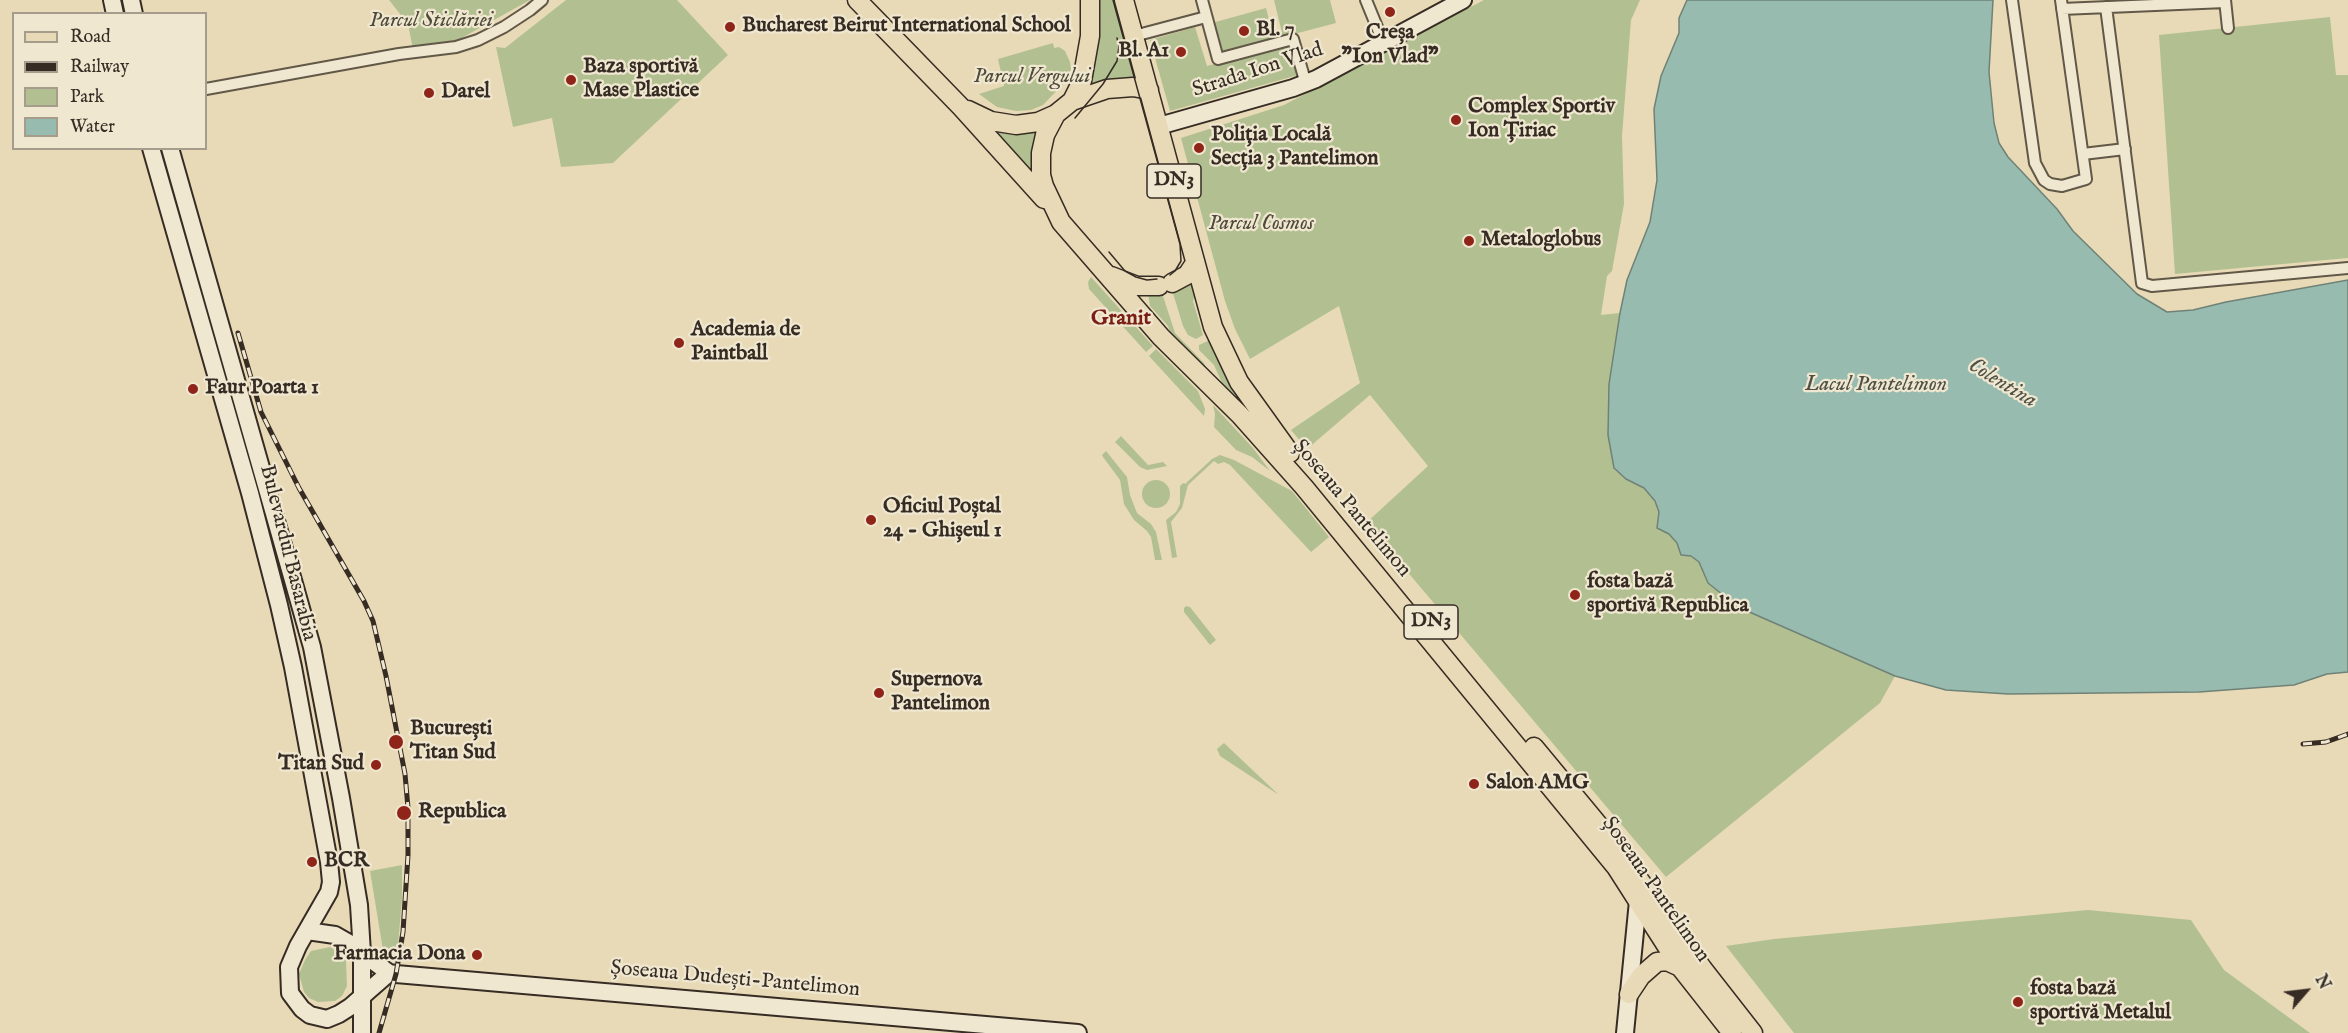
<!DOCTYPE html>
<meta charset="utf-8">
<style>
body{margin:0}
#map{position:relative;width:2348px;height:1033px;overflow:hidden;background:#e8dab6;font-family:"IM FELL English",serif}
canvas{display:block}
.legend{position:absolute;left:12px;top:12px;width:195px;height:138px;box-sizing:border-box;background:#f0e7d0;border:2px solid #a69c8b;margin:0;padding:8px 10px;list-style:none;font-size:18px;color:#362c24}
.legend li{display:flex;align-items:center;gap:12px;height:30px}
.legend b{width:30px;border:2px solid #a69c8b}
.north{position:absolute;left:2276px;top:961px;width:60px;height:60px;-webkit-text-stroke:4px #f0e7d0;paint-order:stroke;rotate:62deg;font-size:16px;font-weight:700;line-height:24px;text-align:center;color:#362c24}
.north::after{content:'';display:block;margin:auto;width:21px;height:27px;background:#362c24;clip-path:polygon(50% 0,100% 100%,50% 72%,0 100%)}
</style>
<div id="map">
<canvas width="2348" height="1033"></canvas>
<ul class="legend">
<li><b style="height:8px;background:#e8dab6"></b>Road</li>
<li><b style="height:8px;background:#362c24"></b>Railway</li>
<li><b style="height:16px;background:#b2c091"></b>Park</li>
<li><b style="height:16px;background:#97bbae"></b>Water</li>
</ul>
<div class="north">N</div>
</div>
<script>
const context = document.querySelector('canvas').getContext('2d');
context.lineJoin = 'round';
function fillPath(path, color) { context.fillStyle = color; context.fill(path, 'evenodd'); }
const shape = rows => new Path2D(rows.map(r => 'M' + r).join(''));
function trace(path, color, width, dash) { context.strokeStyle = color; context.lineWidth = width; context.lineCap = dash ? 'butt' : 'round'; context.setLineDash(dash || []); context.stroke(path); }
function label(font, color, halo, rows, align = 'center') {
  context.font = font + ' "IM FELL English",serif'; context.lineWidth = 4.5; context.setLineDash([]); context.textBaseline = 'middle'; context.strokeStyle = halo; context.fillStyle = color; for (const [text, x, y, turn = 0] of rows) {
    context.save(); context.translate(x, y); context.rotate((+turn || 0) * Math.PI / 180); context.textAlign = isNaN(turn) ? turn : align; if (halo) context.strokeText(text, 0, 0); context.fillText(text, 0, 0); context.restore();
  }
}
fillPath(shape([
 [389,0,530,0,458,40,413,49,408,24],
 [566,0,677,0,728,55,613,163,561,167,552,118,513,127,496,47,505,48],
 [1095,0,1117,0,1144,81,1118,79,1085,88],
 [1274,0,1330,0,1336,23,1283,37],
 [1484,0,1640,0,1631,20,1622,136,1624,204,1612,271,1607,276,1601,315,1620,313,1609,384,1608,435,1626,479,1644,488,1655,502,1659,512,1657,528,1669,534,1678,543,1681,555,1691,556,1699,562,1708,583,1738,607,1895,676,1880,703,1666,877,1366,523,1428,466,1370,395,1307,449,1291,430,1360,383,1339,306,1250,359,1235,329,1225,301,1181,138,1284,105],
 [1266,8,1274,39,1220,53,1212,23],
 [2330,17,2336,75,2348,75,2348,258,2175,274,2159,35],
 [1195,27,1207,66,1289,43,1298,75,1170,111,1150,40],
 [1053,43,1054,48,1059,47,1065,51,1070,62,1071,69,1066,81,1043,105,1031,110,1016,111,997,107,979,94,1004,86,998,59],
 [991,128,1041,128,1033,175],
 [1091,277,1153,346,1146,352,1089,289,1088,282],
 [1192,279,1196,292,1193,301,1203,335,1196,339,1188,335,1183,326,1172,290],
 [1161,290,1175,333,1204,363,1208,372,1171,335,1168,326,1150,306,1148,294],
 [1210,340,1254,417,1222,383,1214,365,1199,350,1199,345],
 [1156,349,1198,391,1205,409,1204,416,1149,356],
 [1213,405,1253,448,1270,471,1252,457,1236,450,1214,427,1215,414],
 [1121,436,1148,465,1163,462,1167,466,1147,470,1140,467,1115,442],
 [1106,451,1127,477,1130,495,1137,513,1151,524,1156,532,1162,560,1155,560,1151,537,1147,531,1134,520,1124,504,1120,480,1103,457,1102,455],
 [1220,455,1234,460,1292,491,1329,537,1311,552,1230,465,1224,462,1218,464,1214,461,1188,485,1182,508,1171,522,1177,557,1172,558,1166,520,1176,512,1180,504,1180,486,1183,483,1187,484,1186,483,1212,459],
 '1142 494a14 14 0 1 1 28 0a14 14 0 1 1-28 0Z',
 [1186,606,1190,607,1216,640,1210,645,1184,612,1184,608],
 [1224,743,1279,795,1220,756,1217,749],
 [402,865,402,899,397,957,383,950,370,871],
 [2088,910,2191,920,2224,970,2310,1033,1794,1033,1726,946,1774,939],
 [330,947,344,954,346,960,347,986,342,996,335,1001,318,1002,309,998,304,992,299,974,305,960,311,951]
]), '#b2c091');
const water = shape([
 [1687,0,1993,0,1989,72,1994,123,1999,143,2008,157,2057,209,2073,231,2137,294,2167,312,2193,310,2226,302,2348,280,2348,672,2327,674,2294,685,2199,692,2008,694,1946,690,1895,676,1738,607,1708,583,1699,562,1691,556,1681,555,1677,543,1669,534,1657,528,1659,512,1655,501,1644,488,1626,479,1614,468,1608,435,1609,384,1620,313,1627,280,1650,222,1657,180,1654,109,1661,76,1679,33,1679,18,1687,0]
]);
fillPath(water, '#97bbae');
trace(water, '#708277', 1.5);
const street = shape([
 [1202,0,1218,59,1293,39,1306,84],
 [1366,0,1384,44],
 [2012,0,2035,163,2044,180,2050,184,2062,186,2086,179,2061,0],
 [2225,0,2228,28],
 [2106,7,2142,283,2152,286,2348,268],
 [2062,9,2225,2],
 [1134,36,1206,17],
 [206,89,399,54,456,47,478,40,504,27,530,10,542,0],
 [2083,154,2125,149]
]);
const secondary = shape([
 [112,0,115,14],
 [131,0,134,14],
 [1159,126,1293,88,1316,79,1463,0],
 [151,148,250,493,279,605,293,667,329,862,331,882,329,892,298,946,289,967,290,993,302,1009,310,1015,327,1019,339,1014,350,1007,389,973],
 [170,148,312,647,341,798,359,905,362,953,362,1033],
 [307,931,335,935,349,943,389,973,396,974,1078,1033],
 [1625,1033,1638,901]
]);
const primary = shape([
 [857,0,961,107,1044,199],
 [1090,0,1090,36,1082,81,1072,101,1056,114,1045,135,1041,153,1041,175,1044,186,1061,222,1161,337,1240,415,1304,487,1616,867,1680,967,1732,1033],
 [1124,0,1213,327,1239,382,1290,453],
 [1072,101,1107,89,1133,87,1149,90],
 [968,110,991,121,1016,125,1038,122,1056,114],
 [1111,276,1137,286,1159,286],
 [1172,283,1187,275,1195,263],
 [1534,747,1611,840,1703,969,1753,1033],
 [1629,994,1641,976,1657,962,1667,961,1680,967]
]);
trace(street, '#625848', 14);
trace(secondary, '#362c24', 20);
trace(primary, '#362c24', 21);
trace(street, '#f0e7d0', 10);
trace(secondary, '#f0e7d0', 16);
trace(primary, '#e8dab6', 18);
trace(shape([
 [1113,0,1180,244,1181,261,1175,271,1170,275],
 [1075,118,1103,84,1117,61,1119,46,1117,38],
 [1109,252,1125,271,1136,277,1147,280,1157,279]
]), '#362c24', 1.5);
const rail = shape([
 [238,333,261,412,299,488,364,601,373,621,386,676,405,774,408,808,408,855,403,932,396,974,379,1033],
 [2303,744,2326,742,2348,734]
]);
trace(rail, '#362c24', 5);
trace(rail, '#f0e7d0', 3, [9]);
for (const [x, y, r, color] of [
 [1390,12,6,"#8f2418"],
 [730,27,6,"#8f2418"],
 [1244,31,6,"#8f2418"],
 [1181,52,6,"#8f2418"],
 [571,80,6,"#8f2418"],
 [429,93,6,"#8f2418"],
 [1456,120,6,"#8f2418"],
 [1199,148,6,"#8f2418"],
 [1469,241,6,"#8f2418"],
 [679,343,6,"#8f2418"],
 [193,389,6,"#8f2418"],
 [871,520,6,"#8f2418"],
 [1575,595,6,"#8f2418"],
 [879,693,6,"#8f2418"],
 [396,742,8,"#8f2418"],
 [376,765,6,"#8f2418"],
 [1474,784,6,"#8f2418"],
 [404,813,8,"#8f2418"],
 [312,862,6,"#8f2418"],
 [477,955,6,"#8f2418"],
 [2018,1002,6,"#8f2418"]
]) { const dot = new Path2D(); dot.arc(x, y, r, 0, 2 * Math.PI); context.fillStyle = color; context.fill(dot); trace(dot, '#f0e7d0', 2); }
for (const [x, y, w] of [
 [1174,181,54],
 [1431,622,54]
]) { const box = new Path2D(); box.roundRect(x - w / 2, y - 17, w, 34, 4.5); context.fillStyle = '#f0e7d0'; context.fill(box); trace(box, '#362c24', 1.5); }
label('bold 20px', '#362c24', null, [
 ["DN3",1174,181],
 ["DN3",1431,622]
]);
label('italic 21px', '#4f4a3a', '#f0e7d0', [
 ["Parcul Sticlăriei",431,22],
 ["Parcul Vergului",1032,78],
 ["Parcul Cosmos",1261,225]
]);
label('bold 21px', '#362c24', '#f0e7d0', [
 ["Bucharest Beirut International School",742,27],
 ["Bl. 7",1256,31],
 ["Creșa",1390,34,"center"],
 ["\"Ion Vlad\"",1390,58,"center"],
 ["Bl. A1",1169,52,"right"],
 ["Baza sportivă",583,68],
 ["Mase Plastice",583,92],
 ["Darel",441,93],
 ["Complex Sportiv",1468,108],
 ["Ion Țiriac",1468,132],
 ["Poliția Locală",1211,136],
 ["Secția 3 Pantelimon",1211,160],
 ["Metaloglobus",1481,241],
 ["Academia de",691,331],
 ["Paintball",691,355],
 ["Faur Poarta 1",205,389],
 ["Oficiul Poștal",883,508],
 ["24 - Ghișeul 1",883,532],
 ["fosta bază",1587,583],
 ["sportivă Republica",1587,607],
 ["Supernova",891,681],
 ["Pantelimon",891,705],
 ["București",410,730],
 ["Titan Sud",410,754],
 ["Titan Sud",364,765,"right"],
 ["Salon AMG",1486,784],
 ["Republica",418,813],
 ["BCR",324,862],
 ["Farmacia Dona",465,955,"right"],
 ["fosta bază",2030,990],
 ["sportivă Metalul",2030,1014]
], 'left');
label('21px', '#362c24', '#f0e7d0', [
 ["Strada Ion Vlad",1258,71,-18],
 ["Șoseaua Pantelimon",1351,509,50],
 ["Bulevardul Basarabia",287,553,76],
 ["Șoseaua Pantelimon",1655,890,55],
 ["Șoseaua Dudești-Pantelimon",735,980,5]
]);
label('bold 22px', '#7a1f14', '#f0e7d0', [
 ["Granit",1121,319]
]);
label('italic 22px', '#4e5046', '#f0e7d0', [
 ["Colentina",2002,384,31],
 ["Lacul Pantelimon",1876,385]
]);
</script>
